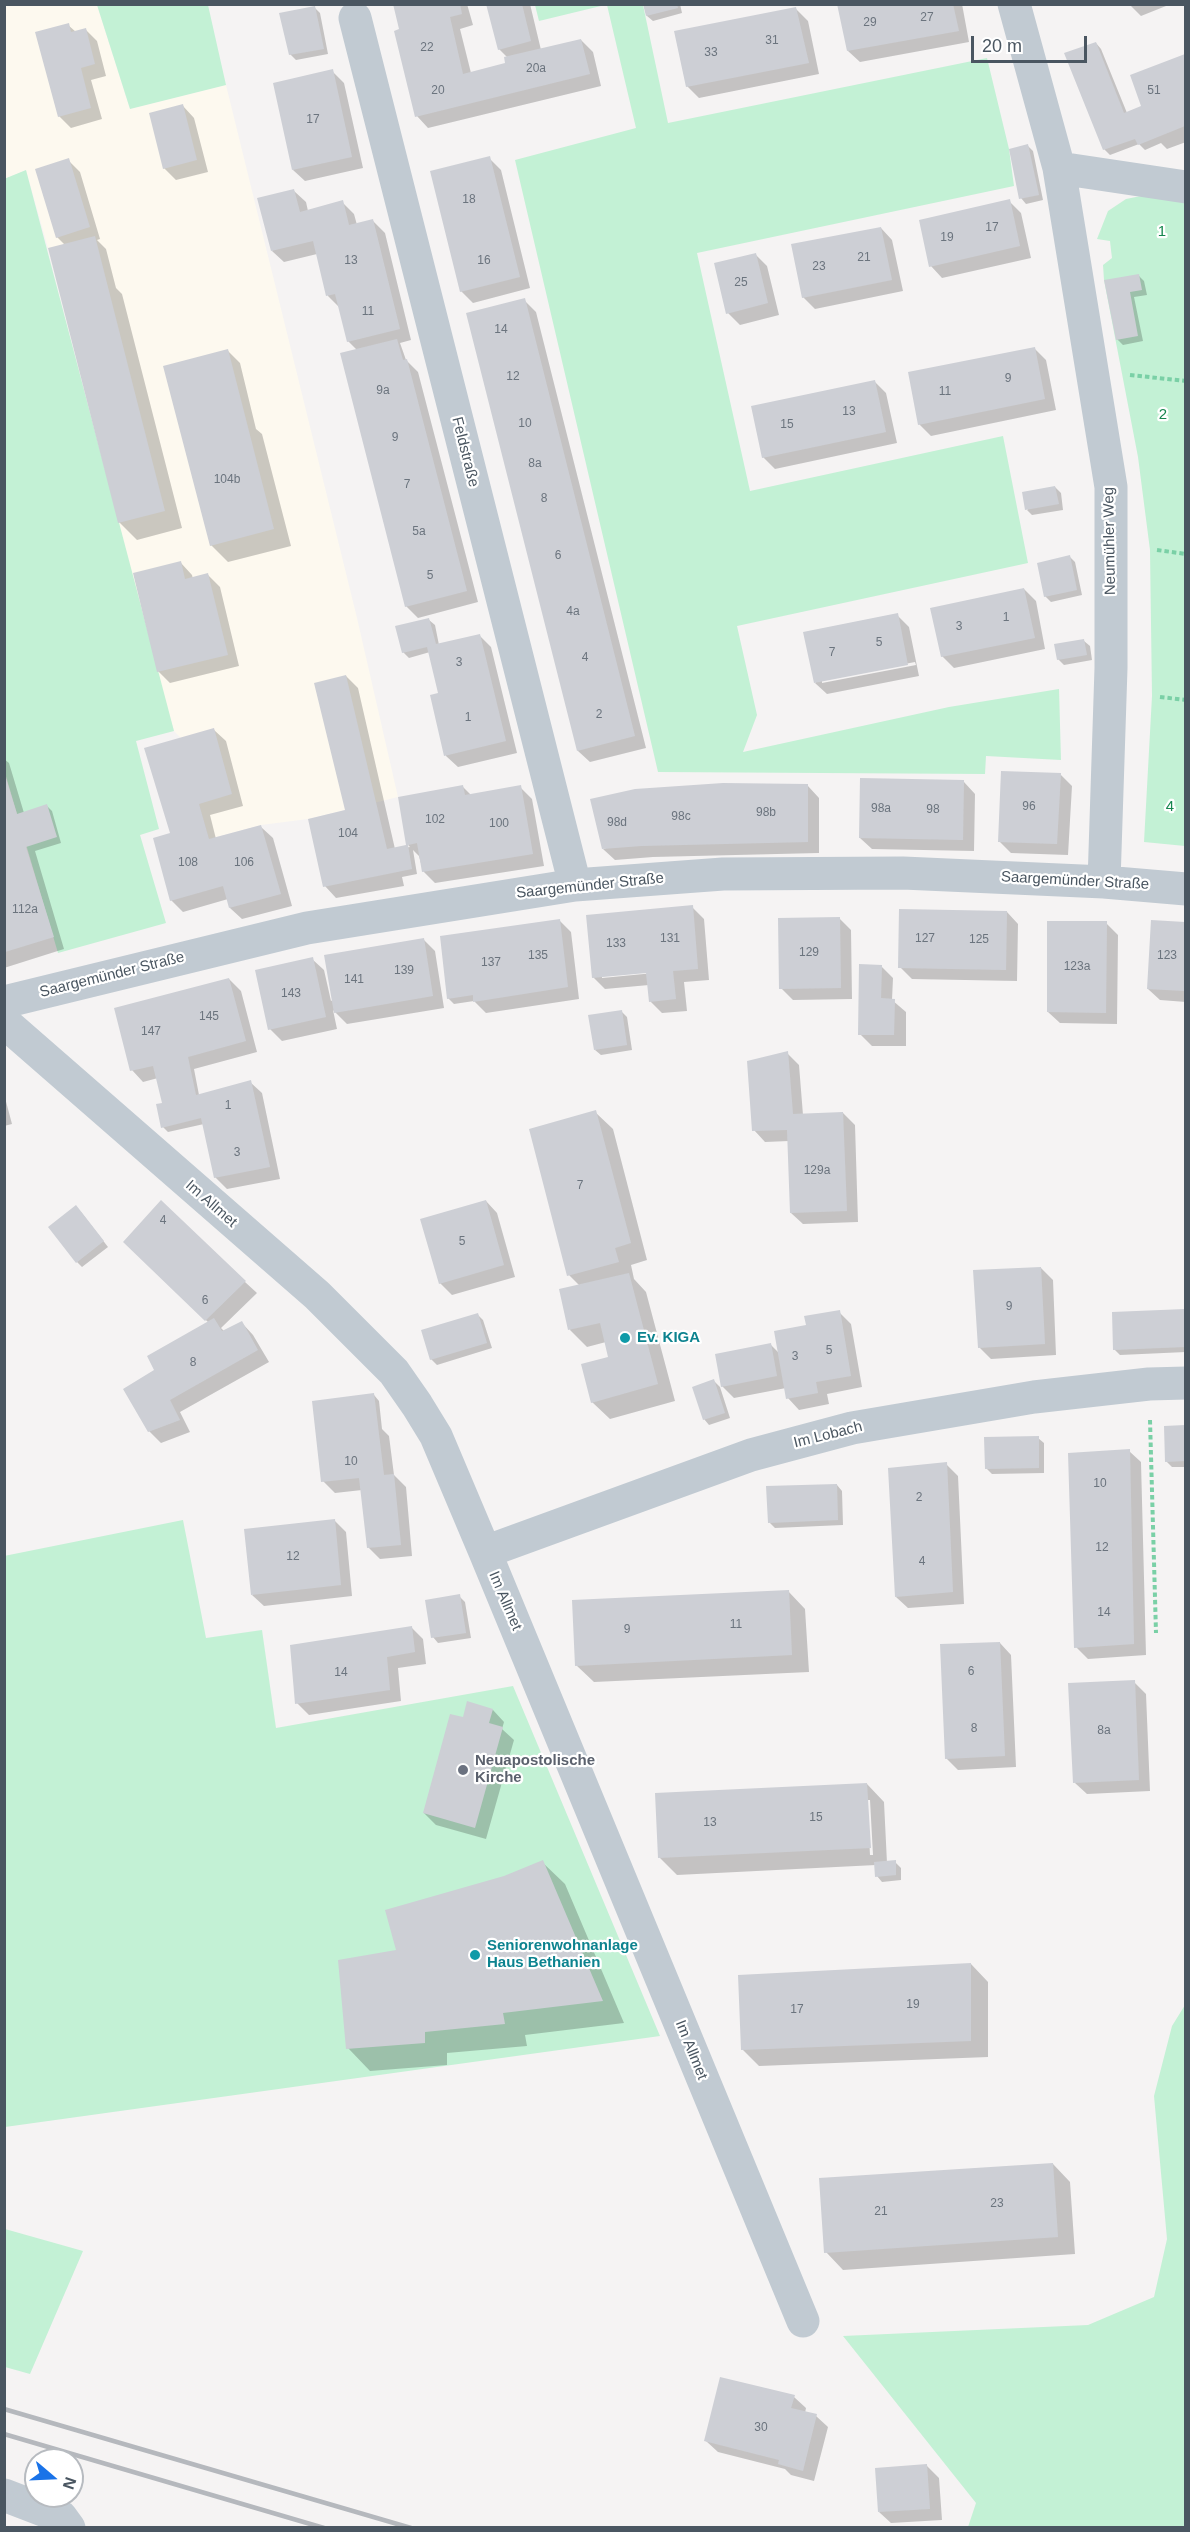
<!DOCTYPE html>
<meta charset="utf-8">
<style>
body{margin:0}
#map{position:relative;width:1190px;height:2532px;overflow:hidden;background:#f5f3f3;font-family:Helvetica,sans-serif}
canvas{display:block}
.frame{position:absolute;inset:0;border:6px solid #4a5661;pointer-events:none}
.north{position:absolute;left:24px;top:2448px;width:60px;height:60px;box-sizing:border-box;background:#fff;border:2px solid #b7bbc0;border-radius:50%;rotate:109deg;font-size:16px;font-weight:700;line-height:24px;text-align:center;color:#4a5661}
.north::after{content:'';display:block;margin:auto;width:21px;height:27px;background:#1a73e8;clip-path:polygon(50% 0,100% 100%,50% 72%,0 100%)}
.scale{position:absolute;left:971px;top:36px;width:116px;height:27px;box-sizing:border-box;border:3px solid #4a5661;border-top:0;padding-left:8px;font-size:18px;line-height:21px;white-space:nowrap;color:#4a5661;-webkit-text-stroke:4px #fff;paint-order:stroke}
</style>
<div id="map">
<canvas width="1190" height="2532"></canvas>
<div class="frame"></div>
<div class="north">N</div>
<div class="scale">20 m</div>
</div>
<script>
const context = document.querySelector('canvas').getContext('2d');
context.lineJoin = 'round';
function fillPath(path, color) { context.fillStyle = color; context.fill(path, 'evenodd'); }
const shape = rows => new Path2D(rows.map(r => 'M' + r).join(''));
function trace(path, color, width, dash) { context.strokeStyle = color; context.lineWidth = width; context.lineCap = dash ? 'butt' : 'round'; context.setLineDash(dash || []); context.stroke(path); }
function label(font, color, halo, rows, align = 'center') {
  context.font = font + ' Helvetica,sans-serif'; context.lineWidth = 4.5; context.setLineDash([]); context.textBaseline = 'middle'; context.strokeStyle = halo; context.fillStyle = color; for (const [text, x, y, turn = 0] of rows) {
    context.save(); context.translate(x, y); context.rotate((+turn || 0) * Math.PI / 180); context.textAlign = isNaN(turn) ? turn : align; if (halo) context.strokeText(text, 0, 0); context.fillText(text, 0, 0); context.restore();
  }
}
fillPath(shape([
 [5,5,97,5,130,109,226,85,357,618,398,797,308,819,261,825,209,839,180,737,174,731,157,672,48,248,26,170,5,179]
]), '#fdf9ef');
fillPath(shape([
 [97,5,208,5,226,85,130,109],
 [535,5,535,4,605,5,539,21],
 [607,5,643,5,668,123,987,58,1009,149,1014,186,697,253,750,491,1003,436,1028,563,737,626,757,715,743,752,949,707,1059,689,1061,760,986,756,985,774,658,772,515,160,636,128],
 [26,170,174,731,136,741,159,829,140,835,166,923,58,953,5,773,4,179],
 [1151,194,1185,200,1185,846,1144,842,1152,696,1150,550,1138,457,1104,280,1103,265,1112,258,1111,250,1110,241,1097,239,1108,211,1126,199],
 [183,1520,206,1638,262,1630,276,1728,513,1686,660,2036,5,2127,4,1556],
 [1185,2005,1185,2527,968,2527,976,2503,843,2336,1088,2325,1154,2297,1167,2239,1154,2096,1172,2026],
 [5,2229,83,2251,30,2374,5,2367]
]), '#c3f1d5');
fillPath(shape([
 [395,4,467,4,473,25,460,29,471,73,507,64,508,58,499,49,487,4,530,4,541,50,581,40,593,52,601,86,428,128,417,116],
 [645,4,680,4,682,13,653,21,647,16],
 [838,4,962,4,969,42,860,62,848,51],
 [1129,4,1171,4,1141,16],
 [314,7,320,13,328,54,296,60,290,54],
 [796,9,808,21,819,74,699,98,687,86],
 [68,25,76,32,85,29,97,41,106,76,91,80,102,119,71,128,59,116],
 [1096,43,1101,49,1127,113,1146,113,1132,76,1186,56,1186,142,1167,149,1161,143,1145,150,1139,144,1110,155,1104,149],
 [332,71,344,83,363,168,305,181,293,170],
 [183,106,194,118,208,172,176,180,164,168],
 [1028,146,1033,151,1043,200,1026,204,1021,198],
 [489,158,501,170,530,288,473,303,461,291],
 [68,160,80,172,100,239,97,240,106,249,116,288,122,294,182,528,137,540,119,522,65,245,57,237],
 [294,191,306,202,308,211,342,202,354,214,357,225,373,221,385,233,411,340,400,343,406,360,418,372,478,602,418,618,406,606,357,350,348,341,340,308,328,296,317,254,284,262,272,251],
 [1009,201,1021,213,1031,258,942,278,931,266],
 [881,228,892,240,903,291,815,309,803,297],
 [756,255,767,266,779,315,740,325,728,313],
 [1139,276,1144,281,1147,295,1134,297,1143,341,1123,345,1117,339,1106,282],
 [524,300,536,312,646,748,590,762,578,751,468,314],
 [1034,348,1046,360,1056,410,931,436,919,424],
 [228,351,240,363,256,429,262,434,291,546,228,562,211,545],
 [874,381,886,393,897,443,775,469,763,457],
 [1055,487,1061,493,1063,510,1032,515,1027,510],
 [1069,556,1075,562,1082,595,1051,602,1045,596],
 [181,563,192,575,193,579,208,575,220,587,239,666,170,683,158,671],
 [1024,589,1036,601,1045,649,954,668,942,656],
 [897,615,909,627,919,676,827,694,815,683],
 [915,662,916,665,822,683,822,680],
 [429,620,435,625,439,645,479,635,491,647,517,753,458,767,446,756,431,696,440,694,430,652,409,658,403,652],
 [1084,641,1090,646,1092,660,1064,665,1058,659],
 [346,676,358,688,395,849,410,847,408,845,463,787,471,795,520,787,532,799,544,866,435,883,423,871,419,856,413,850,417,874,402,877,404,886,336,898,325,886,347,812],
 [214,730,226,741,243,806,210,815,216,839,261,827,273,838,292,906,242,919,230,908,228,899,183,912,171,900,172,834],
 [4,759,9,763,24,813,46,805,52,811,61,843,35,851,64,949,4,968],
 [1060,774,1072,786,1068,855,1011,853,999,841],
 [964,782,975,794,974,851,872,849,860,838],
 [808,786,819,798,819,853,653,857,615,860,603,849],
 [692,907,704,919,709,980,684,982,687,1011,662,1013,650,1001,649,985,605,989,593,977],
 [653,970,654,973,602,978,602,975],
 [1007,912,1018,924,1017,981,912,979,900,967],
 [839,918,851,930,852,999,793,1000,781,988],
 [559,920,571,932,579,999,486,1013,474,1001,454,1004,448,998],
 [1152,922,1186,924,1186,1002,1160,1000,1148,989],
 [1106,923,1118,935,1117,1024,1060,1023,1048,1012],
 [423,939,435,951,444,1008,347,1024,333,1010,337,1029,282,1041,270,1029,312,959,324,970,331,1001],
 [881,966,893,978,892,1000,906,1012,906,1046,872,1046,860,1034],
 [229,979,241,991,257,1052,194,1069,199,1095,250,1082,262,1093,280,1179,227,1189,215,1177,204,1124,168,1132,163,1127,163,1104,158,1078,143,1082,132,1070],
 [621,1011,627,1017,632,1050,601,1055,595,1050],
 [787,1053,799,1065,803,1115,843,1113,855,1125,858,1222,803,1224,791,1213,789,1141,765,1142,754,1130],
 [4,1094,12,1124,4,1126],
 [595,1112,613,1129,647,1260,631,1265,634,1279,646,1292,675,1401,610,1419,592,1402,610,1358,606,1342,587,1347,570,1330,580,1286,569,1275],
 [486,1201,497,1213,515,1277,452,1295,440,1283],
 [81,1212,108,1247,82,1267,77,1262],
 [125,1242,245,1282,257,1293,221,1328,224,1331,242,1323,253,1335,269,1362,180,1412,190,1432,161,1443,149,1431,156,1370,209,1323],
 [1041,1268,1053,1280,1056,1355,991,1359,979,1347],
 [1186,1311,1186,1352,1120,1355,1114,1349,1113,1314],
 [839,1312,851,1324,862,1387,827,1394,829,1404,799,1410,788,1398,786,1388,734,1398,722,1386,771,1345,780,1354,808,1327],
 [478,1315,483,1320,492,1348,437,1365,431,1359],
 [714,1381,720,1387,730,1418,709,1425,704,1419],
 [374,1395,379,1401,382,1429,389,1436,394,1475,406,1487,412,1556,380,1559,368,1547,362,1490,335,1493,323,1481],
 [1165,1427,1186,1427,1186,1467,1172,1467,1166,1461],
 [1038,1438,1044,1443,1044,1473,992,1474,986,1468],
 [1129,1451,1141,1462,1146,1655,1088,1659,1076,1647],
 [946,1464,958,1476,964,1604,908,1608,896,1597],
 [837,1485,842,1491,843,1525,775,1528,769,1522],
 [334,1520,346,1532,352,1596,264,1606,252,1595],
 [788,1591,805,1609,809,1672,594,1682,576,1665],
 [459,1596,465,1602,471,1638,438,1643,433,1637],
 [412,1628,423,1639,426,1664,398,1668,401,1701,309,1715,297,1703],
 [1000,1643,1011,1655,1016,1767,958,1770,946,1758],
 [1134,1682,1146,1694,1150,1791,1087,1794,1075,1783],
 [493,1710,504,1722,502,1729,514,1740,486,1839,436,1825,424,1813,464,1719],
 [867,1784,884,1802,887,1863,895,1862,901,1868,901,1880,882,1882,877,1876,876,1865,677,1875,659,1857],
 [867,1800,870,1800,873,1855,870,1855],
 [542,1862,565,1884,624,2023,525,2035,527,2046,447,2053,447,2065,370,2071,348,2048,398,1951,504,1878],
 [971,1964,988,1982,988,2057,759,2066,742,2049],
 [1053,2164,1070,2182,1075,2254,843,2270,826,2252],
 [794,2397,806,2408,805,2413,816,2416,828,2427,814,2481,791,2475,785,2469,718,2452,706,2441],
 [927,2466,939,2478,942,2520,891,2523,879,2512]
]), '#0003');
fillPath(shape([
 [393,4,460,4,462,14,450,17,463,74,505,63,504,57,581,39,590,74,415,117,394,31,399,29],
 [486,4,522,4,531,41,498,50],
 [643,4,677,4,678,8,646,16],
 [837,4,953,4,959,31,847,51],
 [315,6,324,49,289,55,279,13],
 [796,7,809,63,686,87,674,31],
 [69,23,71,32,86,28,95,64,81,68,91,108,58,117,35,32],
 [1096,42,1124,113,1141,106,1130,75,1185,54,1185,126,1138,145,1135,139,1103,150,1064,53],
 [333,69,352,157,292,170,273,83],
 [183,104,197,160,163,169,149,113],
 [1028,144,1039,195,1019,199,1009,149],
 [490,156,520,277,460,292,430,171],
 [69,158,90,227,56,238,35,169],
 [294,189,300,212,343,200,349,225,373,219,400,329,347,342,335,294,326,296,313,241,271,251,257,198],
 [1010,199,1020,246,929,267,919,220],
 [881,227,892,280,802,298,791,244],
 [95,236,165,511,118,523,48,248],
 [756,253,768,303,726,314,714,263],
 [1139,274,1142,290,1130,292,1138,336,1116,340,1104,280],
 [525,298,635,736,577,751,466,313],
 [397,339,403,360,407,359,467,591,405,607,340,353],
 [1035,347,1045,399,918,425,908,372],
 [228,349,274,529,210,546,163,366],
 [875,380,886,432,762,458,751,406],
 [1055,486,1059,504,1025,510,1022,492],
 [1070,555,1077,590,1044,597,1037,563],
 [181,561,185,579,208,573,228,655,157,672,133,573],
 [1024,588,1035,638,941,657,930,608],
 [898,613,908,665,814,683,803,632],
 [429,618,436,644,480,634,506,741,444,756,430,695,438,693,427,647,402,653,395,626],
 [1084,639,1087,655,1057,660,1054,644],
 [346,675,387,849,406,845,398,797,463,785,465,795,521,785,533,854,422,872,417,843,408,845,412,869,323,887,308,819,345,810,314,683],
 [214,728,232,794,199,804,209,839,261,825,281,894,229,908,223,886,170,901,153,838,170,833,144,748],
 [1001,771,1061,773,1057,844,998,842],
 [5,775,17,814,47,804,57,837,26,847,54,937,5,952],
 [860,778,964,780,963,840,859,838],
 [723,783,808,784,808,842,641,846,602,849,590,799,635,789],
 [693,905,698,969,673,971,676,999,649,1002,646,973,592,978,586,915],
 [899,909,1007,911,1006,970,898,968],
 [840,917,841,988,779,989,778,918],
 [560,919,568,987,473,1002,473,995,447,999,440,936],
 [1151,920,1185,922,1185,991,1147,989],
 [1047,921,1107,921,1106,1013,1047,1012],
 [424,938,433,996,334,1013,324,955],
 [313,957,326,1017,268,1030,255,970],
 [859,964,882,965,881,998,895,999,894,1035,858,1035],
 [229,978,246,1041,188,1057,196,1095,251,1080,270,1167,214,1178,201,1118,161,1128,156,1104,162,1103,153,1066,130,1071,114,1008],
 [622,1010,627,1045,594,1050,588,1015],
 [788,1051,793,1114,843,1112,847,1211,790,1213,787,1130,752,1131,747,1061],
 [596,1110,631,1243,615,1248,619,1262,567,1276,529,1129],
 [161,1200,246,1281,205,1321,123,1242],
 [486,1200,504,1265,439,1284,420,1219],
 [76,1205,104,1241,76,1263,48,1227],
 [1041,1267,1045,1344,978,1348,973,1270],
 [629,1273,658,1384,591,1403,581,1364,608,1357,600,1323,568,1330,559,1289],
 [1185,1309,1185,1347,1113,1350,1112,1312],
 [840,1310,851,1376,816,1382,818,1393,786,1399,774,1331,806,1325,804,1316],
 [478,1313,487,1343,430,1360,421,1330],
 [214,1318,222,1331,242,1321,258,1350,170,1400,180,1420,148,1432,123,1389,154,1370,147,1356],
 [771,1343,777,1376,721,1387,715,1354],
 [714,1379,725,1413,703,1420,692,1387],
 [374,1393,384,1475,394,1474,401,1545,367,1548,359,1478,321,1482,312,1401],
 [1185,1425,1185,1461,1165,1462,1164,1426],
 [1039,1436,1039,1468,985,1469,984,1437],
 [1130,1449,1134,1644,1074,1648,1068,1453],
 [947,1462,953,1592,895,1597,888,1468],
 [837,1484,838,1520,768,1523,766,1486],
 [335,1519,341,1585,251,1595,244,1529],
 [789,1590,792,1655,575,1666,572,1600],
 [460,1594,466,1633,431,1638,425,1600],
 [412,1626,415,1652,387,1657,390,1690,295,1704,290,1645],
 [1000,1642,1005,1756,945,1759,940,1644],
 [1135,1680,1139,1780,1073,1783,1068,1683],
 [467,1701,493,1709,489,1723,503,1727,475,1828,423,1813,450,1714,463,1717],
 [867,1783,871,1848,658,1858,655,1793],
 [543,1860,603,2001,503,2013,505,2024,425,2032,425,2043,346,2049,338,1960,396,1950,385,1910,504,1876],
 [896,1860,896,1875,875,1877,874,1862],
 [971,1963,971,2041,741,2050,738,1975],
 [1053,2163,1058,2237,824,2253,819,2178],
 [720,2377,795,2395,791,2408,817,2414,803,2471,778,2464,779,2460,704,2441],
 [927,2464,930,2509,878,2512,875,2468]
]), '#cdcfd5');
trace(shape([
 [1130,375,1186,381],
 [1157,550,1186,554],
 [1160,697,1186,700],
 [1150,1420,1156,1633]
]), '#7ad0a6', 4, [4.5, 3]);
trace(shape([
 [1014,4,1059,168,1111,487,1111,668,1104,882],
 [355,18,575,885],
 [1059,168,1186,187],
 [4,1002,307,928,575,885,723,874,903,873,1104,882,1186,889],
 [4,1022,317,1295,394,1372,417,1405,436,1436,485,1552,803,2321],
 [485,1552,751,1455,852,1428,1034,1397,1149,1384,1186,1383],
 [4,2495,61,2517,69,2528]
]), '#c1cad2', 33);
trace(shape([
 [4,2409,411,2528],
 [4,2434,324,2528]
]), '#b5b8bd', 4.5);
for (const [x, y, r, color] of [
 [625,1338,6,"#0f9aa8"],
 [463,1770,6,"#6b7280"],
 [475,1955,6,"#0f9aa8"]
]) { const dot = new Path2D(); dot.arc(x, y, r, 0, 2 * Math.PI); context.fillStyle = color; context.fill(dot); trace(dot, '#fff', 2); }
label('12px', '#6b747e', null, [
 ["27",927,18],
 ["29",870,23],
 ["31",772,41],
 ["22",427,48],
 ["33",711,53],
 ["20a",536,69],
 ["20",438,91],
 ["51",1154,91],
 ["17",313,120],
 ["18",469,200],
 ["17",992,228],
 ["19",947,238],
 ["21",864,258],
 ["13",351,261],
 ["16",484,261],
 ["23",819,267],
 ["25",741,283],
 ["11",368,312],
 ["14",501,330],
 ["12",513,377],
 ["9",1008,379],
 ["9a",383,391],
 ["11",945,392],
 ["13",849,412],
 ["10",525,424],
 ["15",787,425],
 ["9",395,438],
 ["8a",535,464],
 ["104b",227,480],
 ["7",407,485],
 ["8",544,499],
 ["5a",419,532],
 ["6",558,556],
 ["5",430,576],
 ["4a",573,612],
 ["1",1006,618],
 ["3",959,627],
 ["5",879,643],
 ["7",832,653],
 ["4",585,658],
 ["3",459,663],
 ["2",599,715],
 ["1",468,718],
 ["96",1029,807],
 ["98a",881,809],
 ["98",933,810],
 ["98b",766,813],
 ["98c",681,817],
 ["102",435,820],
 ["98d",617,823],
 ["100",499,824],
 ["104",348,834],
 ["108",188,863],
 ["106",244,863],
 ["112a",25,910],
 ["131",670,939],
 ["127",925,939],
 ["125",979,940],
 ["133",616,944],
 ["129",809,953],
 ["135",538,956],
 ["123",1167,956],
 ["137",491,963],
 ["123a",1077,967],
 ["139",404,971],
 ["141",354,980],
 ["143",291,994],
 ["145",209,1017],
 ["147",151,1032],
 ["1",228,1106],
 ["3",237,1153],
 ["129a",817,1171],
 ["7",580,1186],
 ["4",163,1221],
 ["5",462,1242],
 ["6",205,1301],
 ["9",1009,1307],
 ["5",829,1351],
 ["3",795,1357],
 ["8",193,1363],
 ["10",351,1462],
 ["10",1100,1484],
 ["2",919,1498],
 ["12",1102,1548],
 ["12",293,1557],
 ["4",922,1562],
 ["14",1104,1613],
 ["11",736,1625],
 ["9",627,1630],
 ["6",971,1672],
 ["14",341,1673],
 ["8",974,1729],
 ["8a",1104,1731],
 ["15",816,1818],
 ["13",710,1823],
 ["19",913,2005],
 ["17",797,2010],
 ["23",997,2204],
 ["21",881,2212],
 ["30",761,2428]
]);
label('15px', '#17864f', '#fff', [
 ["1",1162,232],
 ["2",1163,415],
 ["4",1170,807]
]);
label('15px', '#4a5661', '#fff', [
 ["Feldstraße",465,452,76],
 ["Neumühler Weg",1110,541,-91],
 ["Saargemünder Straße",1075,881,3],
 ["Saargemünder Straße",590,886,-6],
 ["Saargemünder Straße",112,975,-14],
 ["Im Allmet",211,1204,41],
 ["Im Lobach",828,1435,-14],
 ["Im Allmet",505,1601,67],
 ["Im Allmet",691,2050,68]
]);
label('bold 15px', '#0d838f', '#fff', [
 ["Ev. KIGA",637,1338],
 ["Seniorenwohnanlage",487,1946],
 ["Haus Bethanien",487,1963]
], 'left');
label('bold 15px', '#5b616d', '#fff', [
 ["Neuapostolische",475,1761],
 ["Kirche",475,1778]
], 'left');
</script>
